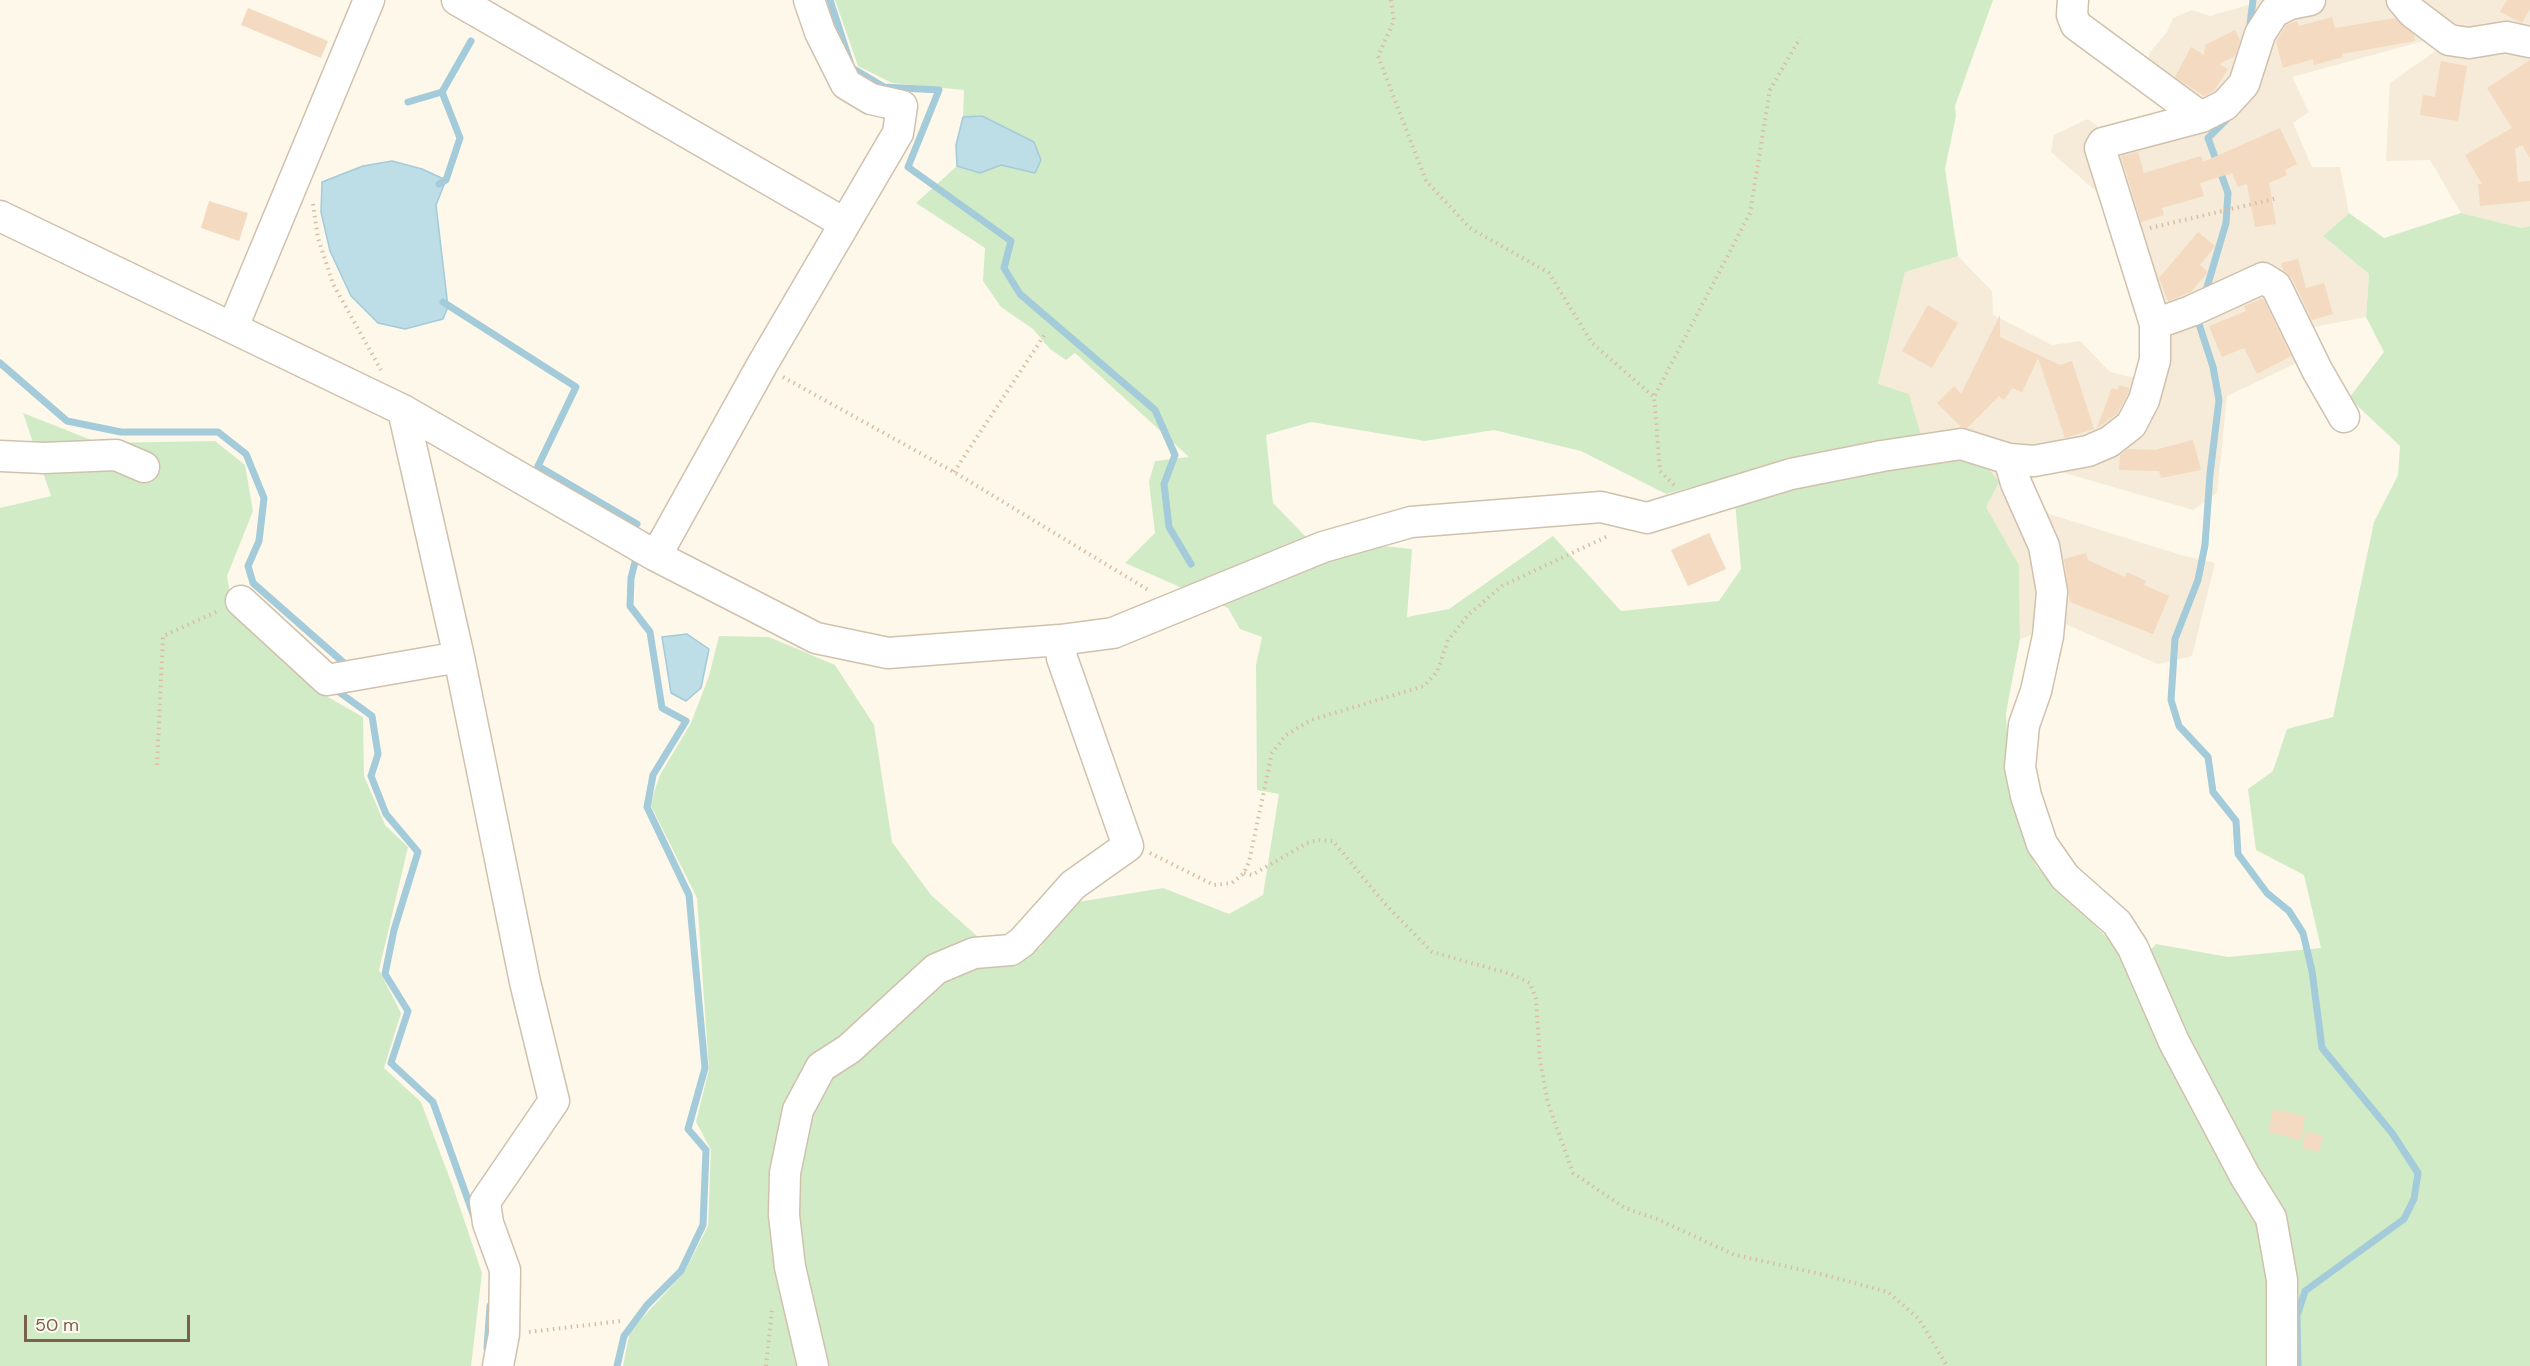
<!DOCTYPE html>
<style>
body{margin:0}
#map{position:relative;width:2530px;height:1366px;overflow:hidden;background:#fdf8ea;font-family:"DM Sans",sans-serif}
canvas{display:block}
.scale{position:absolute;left:24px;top:1315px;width:166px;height:27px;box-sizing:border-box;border:3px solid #79614c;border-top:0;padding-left:8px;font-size:18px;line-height:21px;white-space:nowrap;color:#79614c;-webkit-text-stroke:4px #fffbf0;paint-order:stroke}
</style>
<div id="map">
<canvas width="2530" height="1366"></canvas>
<div class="scale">50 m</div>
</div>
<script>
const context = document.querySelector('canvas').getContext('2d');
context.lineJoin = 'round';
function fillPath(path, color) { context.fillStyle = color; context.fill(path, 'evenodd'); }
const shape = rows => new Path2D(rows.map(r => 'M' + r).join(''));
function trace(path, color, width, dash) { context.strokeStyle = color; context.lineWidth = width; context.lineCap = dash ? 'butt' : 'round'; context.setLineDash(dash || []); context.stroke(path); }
fillPath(shape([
 [2257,0,2530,0,2530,226,2522,228,2461,213,2430,160,2386,161,2390,83,2437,50,2431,39,2292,77,2309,112,2293,123,2312,167,2340,167,2349,213,2323,236,2369,274,2366,317,2304,329,2305,359,2227,396,2217,493,2193,510,2051,469,2028,481,2049,514,2181,555,2215,563,2192,656,2158,664,2065,624,2020,639,2019,565,1953,453,1921,435,1909,394,1878,385,1905,272,1958,256,1992,291,1993,315,2052,345,2080,341,2110,372,2138,379,2147,338,2105,199,2051,152,2054,135,2088,119,2104,131,2172,117,2147,66,2150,52,2167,32,2173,18,2192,10,2210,16,2255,3]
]), '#f5ebd8');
fillPath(shape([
 [835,0,1993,0,1955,106,1956,116,1945,169,1958,256,1905,272,1878,384,1909,394,1921,435,1778,464,1666,494,1581,451,1494,430,1425,441,1311,422,1266,435,1273,503,1307,538,1412,549,1407,617,1449,609,1553,536,1621,611,1719,601,1741,569,1735,502,1953,453,1983,462,1999,482,1986,507,2019,565,2020,639,2006,713,2010,792,2036,866,2135,966,2156,944,2228,957,2321,948,2304,875,2256,850,2248,789,2273,771,2287,729,2333,717,2374,522,2398,475,2400,446,2349,398,2384,352,2366,317,2369,274,2323,236,2349,213,2384,238,2461,213,2522,228,2530,226,2530,1366,623,1366,630,1331,684,1273,708,1226,711,1150,696,1122,709,1069,697,898,650,804,660,775,691,723,709,676,719,636,769,637,835,665,874,725,892,842,931,895,1005,961,1040,948,1066,904,1163,888,1229,914,1263,895,1279,794,1257,790,1256,665,1262,637,1240,629,1228,608,1125,563,1155,533,1149,482,1155,461,1189,457,1075,353,1066,360,1050,349,1033,329,1001,307,983,281,985,248,916,203,957,166,980,173,1001,165,1035,173,982,116,963,117,964,90,892,83,858,66],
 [23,413,99,443,215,441,245,465,253,511,227,576,233,609,279,657,326,696,363,717,364,776,385,825,408,847,379,970,401,1013,384,1068,421,1102,453,1187,482,1273,471,1366,0,1366,0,508,51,496]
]), '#d2ebc7');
const water = shape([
 [982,116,1034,142,1041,160,1035,173,1001,165,980,173,957,166,956,145,963,117,982,116],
 [392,161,422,169,446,180,436,205,448,307,443,319,405,329,378,323,351,296,330,251,321,212,322,182,363,166,392,161],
 [687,634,709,649,701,688,686,701,671,693,662,637,687,634]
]);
fillPath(water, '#bddde7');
trace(water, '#a3cbd9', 1.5);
trace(shape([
 [830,0,852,68,884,87,939,90,908,167,1011,241,1004,268,1020,294,1155,410,1175,455,1164,484,1169,527,1191,564],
 [2250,24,2253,0],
 [408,102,442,92,471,41],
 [439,184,446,180,460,138,442,92],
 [2205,294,2226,223,2228,193,2208,138,2227,119],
 [443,302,576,387,538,466,637,524],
 [2201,317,2199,324,2213,367,2219,400,2210,474,2205,545,2198,580,2175,639,2171,700,2179,726,2208,757,2213,792,2236,821,2238,854,2267,893,2289,911,2303,933,2312,971,2322,1048,2392,1133,2418,1173,2414,1199,2404,1219,2305,1291,2297,1316,2298,1366],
 [0,363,67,421,121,432,218,432,246,454,264,498,259,541,248,566,253,583,344,663],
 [339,692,372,716,378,754,371,776,386,814,418,852,394,930,385,974,408,1011,391,1063,433,1102,473,1214],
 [487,1348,490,1306],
 [617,1366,624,1336,647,1305,681,1271,703,1225,706,1150,688,1129,705,1068,689,895,647,807,653,775,686,721,662,708,650,632,630,606,631,578,636,558]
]), '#a3cbd9', 7);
fillPath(shape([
 [2507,0,2530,0,2530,9,2522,23,2500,12],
 [248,8,328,41,321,58,241,25],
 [2332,17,2335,28,2395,18,2414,35,2415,41,2342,54,2343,57,2314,65,2313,59,2283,68,2276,42,2286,25,2297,21,2299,26],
 [2235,30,2240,41,2235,56,2219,64,2228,69,2214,91,2204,96,2175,77,2191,47,2204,55,2205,45],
 [2530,60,2530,158,2522,145,2515,149,2518,182,2530,181,2530,201,2480,206,2478,184,2482,184,2465,155,2512,128,2487,88],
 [2441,61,2467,66,2458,121,2420,115,2423,95,2435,97],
 [2280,128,2297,164,2285,170,2287,175,2269,183,2276,224,2255,227,2247,184,2238,187,2232,173,2200,183,2204,196,2162,208,2164,215,2141,222,2121,156,2138,152,2144,173,2201,156,2203,162],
 [209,201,248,213,239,241,201,228],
 [2198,232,2215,246,2200,265,2208,272,2191,292,2168,301,2159,278],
 [2298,259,2306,288,2324,283,2333,314,2312,320,2292,278,2283,270,2281,263],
 [2263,298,2291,356,2257,374,2244,348,2222,357,2209,326,2246,311,2244,306],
 [1928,305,1958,323,1932,368,1902,351],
 [2000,315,2000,337,2060,365,2072,361,2094,429,2065,438,2038,358,2022,392,2012,388,2004,400,1999,396,1967,428,1961,427,1937,403,1954,386,1961,394],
 [2119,385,2129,388,2128,394,2117,414,2097,428,2112,388,2118,390],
 [2193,440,2201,470,2161,478,2159,471,2119,470,2120,455,2128,449,2155,450],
 [1709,533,1726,569,1688,586,1671,550],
 [2086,553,2088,560,2125,577,2127,572,2146,581,2144,585,2169,596,2153,634,2070,602,2064,559],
 [2273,1109,2305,1116,2301,1140,2268,1132],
 [2306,1131,2323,1136,2319,1152,2302,1148]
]), '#f3dac1');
const minor = shape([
 [457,0,844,223],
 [2073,0,2072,15,2076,25,2201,117],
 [2402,0,2412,12,2449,40,2469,43,2506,37,2530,42],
 [0,216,403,410,656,556,816,638,888,653,1060,640,1113,633,1323,547,1411,522,1601,507,1647,518,1791,474,1882,456,1961,444,2009,459,2034,461,2088,451,2109,442,2131,425,2144,400,2155,360,2155,324,2100,148,2103,143,2201,117,2225,105,2244,84,2260,34,2274,12,2290,4,2310,0],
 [2155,324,2191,311,2263,278,2276,286,2317,370,2344,417],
 [233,327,369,0],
 [403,410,459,657,525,982,554,1101,485,1202,488,1223,505,1270,504,1334,498,1366],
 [0,456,44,458,116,455,144,467],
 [2009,459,2016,483,2044,546,2052,592,2048,636,2036,691,2024,725,2020,767,2026,796,2042,844,2065,877,2117,923,2133,948,2174,1042,2245,1176,2271,1218,2282,1280,2282,1366],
 [656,556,762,365,898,133,902,106,871,99,846,84,820,32,809,0],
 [241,601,327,680,459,657],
 [813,1366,790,1267,784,1215,785,1173,798,1110,821,1067,849,1049,936,969,974,953,1011,950,1022,942,1073,885,1128,846,1062,658,1060,640]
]);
trace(minor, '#d0c1ae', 33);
trace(shape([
 [1391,0,1394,21,1378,56,1426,181,1470,228,1549,273,1592,343,1654,397],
 [313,204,318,238,333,284,381,370],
 [2150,228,2278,198],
 [783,377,954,472,1150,591],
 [954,472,1045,334],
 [1674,485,1660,471,1654,397,1750,213,1770,90,1800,38],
 [157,765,163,636,218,611],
 [1150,853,1214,885,1232,883,1244,873,1249,862,1272,753,1286,735,1311,720,1424,686,1437,672,1448,640,1469,614,1502,586,1608,536],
 [1244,873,1252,875,1307,843,1318,840,1333,841,1385,904,1432,952,1511,974,1530,983,1536,999,1540,1061,1548,1103,1573,1173,1625,1208,1657,1219,1735,1255,1825,1275,1888,1292,1919,1319,1947,1366],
 [529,1332,621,1321],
 [766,1366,772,1310]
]), '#d8bea3', 4, [1.5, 4.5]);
trace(minor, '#fff', 30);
</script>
